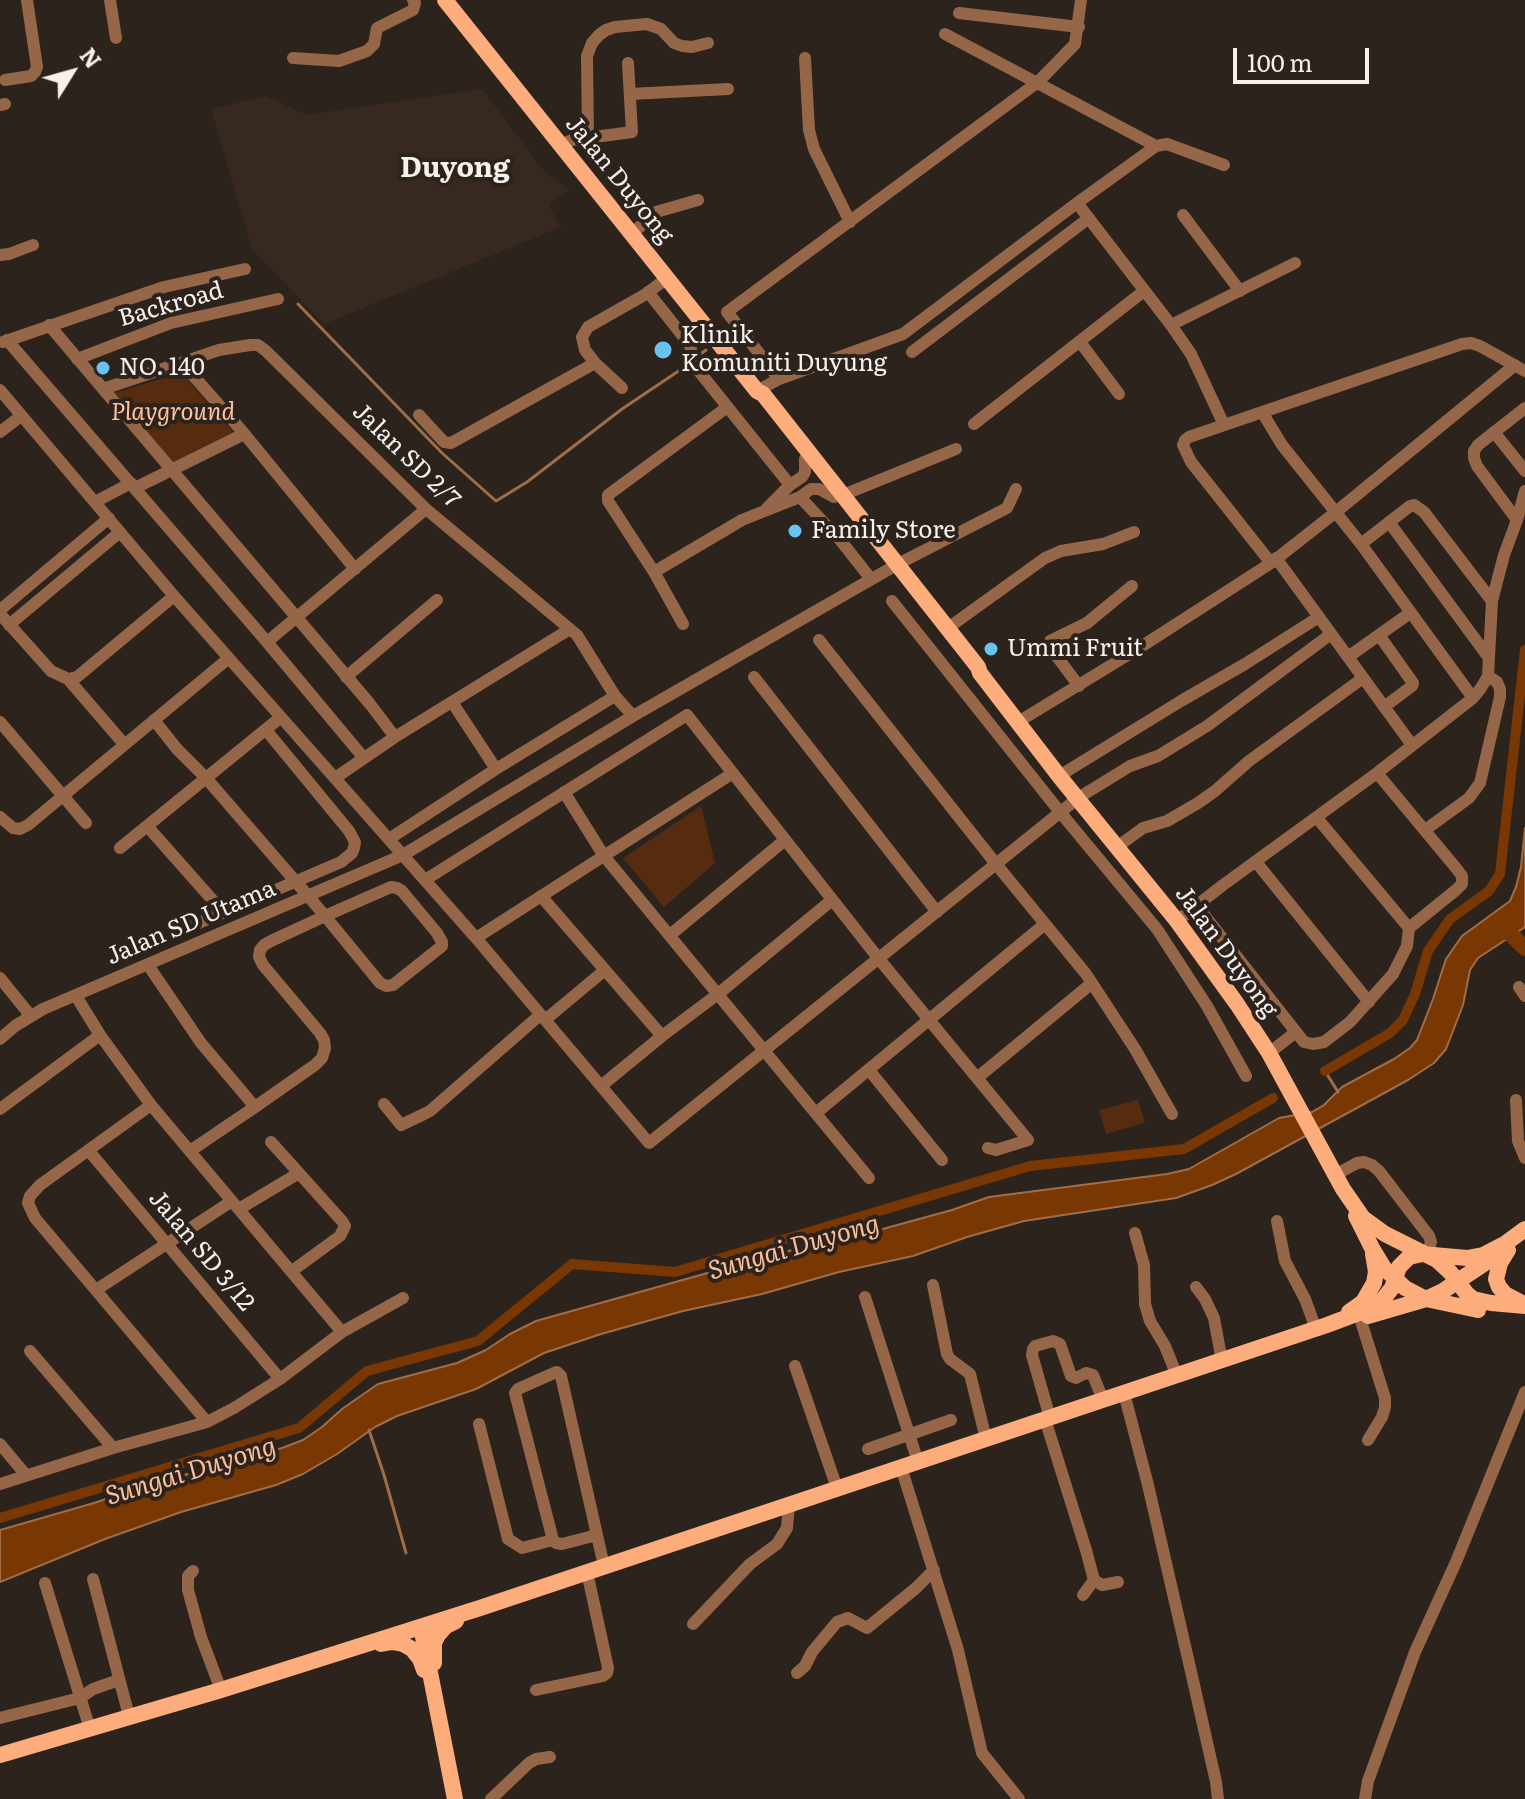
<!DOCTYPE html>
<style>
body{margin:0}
#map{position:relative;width:1525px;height:1799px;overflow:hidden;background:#2c231d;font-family:Literata,serif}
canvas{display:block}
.north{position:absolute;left:32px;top:32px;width:80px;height:80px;-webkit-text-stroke:6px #2c231d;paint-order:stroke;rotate:53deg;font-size:22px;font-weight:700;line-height:32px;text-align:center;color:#f7f0ed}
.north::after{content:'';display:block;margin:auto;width:28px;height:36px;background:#f7f0ed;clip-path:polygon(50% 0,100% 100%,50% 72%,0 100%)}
.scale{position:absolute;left:1233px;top:48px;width:136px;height:36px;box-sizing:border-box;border:4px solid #f7f0ed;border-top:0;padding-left:10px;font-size:24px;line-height:28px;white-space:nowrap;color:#f7f0ed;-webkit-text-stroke:6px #2c231d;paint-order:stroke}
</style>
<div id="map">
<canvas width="1525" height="1799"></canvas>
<div class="north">N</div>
<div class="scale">100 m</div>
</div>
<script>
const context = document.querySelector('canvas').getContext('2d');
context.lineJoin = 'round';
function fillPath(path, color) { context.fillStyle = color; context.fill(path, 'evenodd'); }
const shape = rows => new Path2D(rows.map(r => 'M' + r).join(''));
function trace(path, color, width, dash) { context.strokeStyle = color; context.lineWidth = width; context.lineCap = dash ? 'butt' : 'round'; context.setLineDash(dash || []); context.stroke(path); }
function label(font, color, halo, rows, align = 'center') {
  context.font = font + ' Literata,serif'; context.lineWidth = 8; context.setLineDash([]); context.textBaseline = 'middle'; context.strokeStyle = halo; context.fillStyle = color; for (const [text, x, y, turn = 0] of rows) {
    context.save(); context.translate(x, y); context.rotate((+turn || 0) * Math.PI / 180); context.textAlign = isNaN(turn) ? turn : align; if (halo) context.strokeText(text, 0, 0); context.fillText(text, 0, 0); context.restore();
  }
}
fillPath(shape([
 [482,89,547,175,570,190,548,204,561,227,324,324,252,249,211,109,265,96,306,115]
]), '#382920');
fillPath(shape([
 [181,373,235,434,172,465,114,393],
 [701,806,715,863,664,907,623,858],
 [1138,1100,1145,1123,1106,1134,1099,1110]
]), '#562c11');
const water = shape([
 [1525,828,1525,927,1478,958,1470,970,1463,1005,1446,1049,1434,1063,1408,1080,1236,1174,1212,1185,1176,1198,1024,1221,967,1237,913,1256,839,1272,762,1294,683,1311,601,1334,544,1353,476,1389,397,1416,375,1427,337,1454,303,1474,276,1485,181,1512,105,1539,0,1582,0,1530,94,1503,151,1484,282,1448,303,1440,322,1427,342,1409,378,1384,457,1363,486,1350,510,1334,536,1321,779,1253,879,1230,952,1210,989,1197,1167,1174,1189,1169,1279,1118,1312,1112,1324,1105,1342,1087,1394,1059,1410,1048,1417,1040,1433,999,1446,959,1462,936,1510,901,1516,887,1521,867,1525,828]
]);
fillPath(water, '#793703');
trace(water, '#9f6e49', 2);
trace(shape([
 [298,304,442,453,496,501,527,482,622,409,689,364],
 [698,356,706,350],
 [1325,1071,1338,1092],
 [369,1430,384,1475,406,1553]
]), '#9f6e49', 3);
trace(shape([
 [1325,1071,1390,1033,1403,1020,1415,994,1428,951,1450,919,1489,891,1500,874,1525,650],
 [0,1518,299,1428,367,1371,478,1341,572,1264,675,1272,1030,1166,1184,1149,1273,1098]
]), '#793703', 10);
trace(shape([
 [1501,925,1525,948]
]), '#793703', 16);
trace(shape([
 [110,0,116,38],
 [959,13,1079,27],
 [945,34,1156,146],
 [293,58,339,61,367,51,374,44,377,28,413,10,415,3,413,0],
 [805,58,809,130,814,149,850,222],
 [5,80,31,76,35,72,37,67,27,0],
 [630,94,728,89],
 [0,105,5,104],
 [588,138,587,56,592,43,599,35,606,30,615,27,647,24,661,29,674,43,682,46,692,47,708,43],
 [560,145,572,140,632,132,628,63],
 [1077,203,1171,325,1191,354,1224,425],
 [1183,215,1240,291],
 [631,233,648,221,656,212,698,200],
 [0,255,9,254,33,245],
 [648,292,690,345,694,365,790,485],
 [49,325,370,704,395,737],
 [1171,325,1295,263],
 [7,340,267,642,363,757],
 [3,342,164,287,245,269],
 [1080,342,1119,394],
 [912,352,1089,218],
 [77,359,171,323,278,299],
 [182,363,242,431,355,569],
 [779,379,727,312,1038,82,1075,44,1081,0],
 [622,388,595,363,585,350,582,337,588,327,646,294,667,278],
 [103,389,219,350,250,345,258,345,266,351,426,509,577,635,615,696,633,716],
 [0,390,174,596,476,938,649,1143,1078,798,1130,766,1158,756,1207,726,1331,634],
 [757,391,779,379,903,334,1077,203,1156,146,1167,144,1224,165],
 [1262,412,1282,445,1361,544,1473,698],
 [419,415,444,442,451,443,595,363],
 [974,424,1144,291],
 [0,432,21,416],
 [1494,432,1525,471],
 [135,488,244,434],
 [843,495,956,449],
 [800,497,841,541,871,579],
 [95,502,131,483],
 [767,508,790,485,802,477,805,472,805,459],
 [1517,520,1525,491],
 [1389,522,1489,658],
 [1361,544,1410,506,1414,505,1424,512,1492,601],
 [1276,558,1412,745],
 [1271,563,1191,462,1183,445,1185,440,1189,437,1462,344,1471,343,1480,346,1525,371],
 [654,572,742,520,800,497,811,489,819,489,834,497],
 [892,601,1060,812,1157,929,1207,1006,1246,1076],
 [0,610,109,518],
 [0,614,51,671,68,679,77,677,174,596],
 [683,624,654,572,608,501,608,495,726,408],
 [9,625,120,532],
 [948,628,1045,558,1061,551,1103,544,1134,532],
 [1379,635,1413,683,1412,686,1384,707],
 [819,640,996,864,1086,974,1135,1049,1172,1114],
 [267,642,426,509],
 [1348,657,1410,613],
 [346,677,437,600],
 [754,677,937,912],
 [68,679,124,744],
 [1079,686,1049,646,1050,641,1087,623,1132,586],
 [452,702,496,769],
 [154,720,177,749,206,778,309,897,325,916,380,983,386,986,393,985,442,946,442,942,437,933,402,891,397,888,391,887,325,916,271,941,264,945,260,950,259,957,263,965,320,1033,324,1040,325,1048,322,1058,315,1065,255,1107,190,1151],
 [0,722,86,823],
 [1018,722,1136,650,1271,563,1336,512,1515,365],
 [1059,776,1181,701,1245,664,1319,617],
 [335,778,395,737,570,629],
 [564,792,604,856,869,1178],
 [0,817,13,828,20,829,28,825,229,658],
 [1317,818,1409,928],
 [147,826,224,913],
 [1425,830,1469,798,1480,783,1500,697,1500,689,1497,682,1488,676],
 [389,839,496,769,615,696],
 [1117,847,1143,828,1167,821,1198,803,1215,791,1249,761,1363,678],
 [120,848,281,717],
 [1256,862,1369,1002],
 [425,880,687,715,879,959,1028,1140,996,1150,988,1148],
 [541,896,662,1036],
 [1197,906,1296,1032],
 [1177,921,1223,885,1377,773,1473,698,1481,688,1488,676,1492,601,1504,555,1517,520,1477,466,1474,458,1474,451,1478,445,1525,408],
 [187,928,341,862,352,853,354,848,355,842,349,831,266,730],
 [670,935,785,840],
 [476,938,733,773],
 [148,965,201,1043,255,1107],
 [0,978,30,1015],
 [1519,987,1525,996],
 [76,996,100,1035,151,1105,342,1332],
 [545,1020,605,970],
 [0,1039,15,1026,43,1009,403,855,633,716,898,564,1007,508,1016,489],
 [1269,1053,1296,1032,1304,1042,1313,1044,1324,1042,1350,1022,1393,974,1407,946,1409,928,1456,890,1462,884,1462,876,1456,868,1377,773],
 [869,1070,942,1160],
 [977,1078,1092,983],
 [601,1086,662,1036,718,994,832,900],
 [1516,1100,1518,1141,1525,1158],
 [384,1104,401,1125,420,1116,430,1111,540,1015],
 [151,1105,40,1185,30,1196,28,1203,35,1218,207,1422],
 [0,1109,100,1035],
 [816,1113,1045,924],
 [271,1142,342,1221,345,1226,340,1236,292,1271],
 [89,1151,280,1379],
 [1335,1175,1357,1163,1364,1162,1372,1165,1379,1171,1429,1236,1431,1242,1427,1255],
 [239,1209,299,1173],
 [1277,1221,1285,1261,1305,1299,1316,1329],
 [1135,1233,1144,1265,1145,1304,1150,1321,1165,1346,1177,1376],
 [933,1285,947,1354,950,1359,970,1374,986,1439],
 [1196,1287,1205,1299,1214,1318,1222,1361],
 [96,1290,232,1201],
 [865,1297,918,1462],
 [1360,1318,1385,1398,1385,1407,1382,1417,1368,1440],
 [30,1351,113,1448],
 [795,1366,837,1488],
 [1124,1393,1148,1485,1192,1676,1216,1782,1218,1799],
 [1050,1418,1032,1355,1033,1349,1035,1346,1053,1341,1060,1344,1071,1376,1076,1378,1086,1373,1093,1375,1103,1400],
 [1045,1419,1086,1550,1094,1580,1083,1595],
 [479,1424,508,1539,522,1548,553,1540],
 [0,1444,26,1475],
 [868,1449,951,1420],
 [901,1467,958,1650,982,1753,1019,1799],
 [0,1484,113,1448,207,1422,234,1408,280,1379,342,1332,403,1298],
 [597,1535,562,1544,556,1543,553,1540,515,1393,518,1389,554,1373,557,1372,561,1376,597,1535,604,1566],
 [193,1571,188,1576,188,1590,201,1637,221,1690],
 [93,1579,129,1716],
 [1094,1580,1102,1585,1118,1582],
 [45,1583,90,1729],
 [693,1624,750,1564,777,1544,787,1528,789,1505],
 [797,1673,805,1666,812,1652,837,1622,848,1618,867,1628,916,1588,934,1570],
 [536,1690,603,1676,607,1673,608,1668,587,1572],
 [0,1718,80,1698,93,1689,119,1680],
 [491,1799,529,1763,536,1759,550,1757],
 [1365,1799,1368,1781,1415,1652,1456,1562,1525,1392]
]), '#966649', 12);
trace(shape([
 [445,0,757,391,763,394,978,667,980,673,1059,776,1177,921,1237,1004,1269,1053,1343,1189,1363,1218,1385,1234,1437,1260,1450,1272,1467,1294,1473,1299,1491,1303,1525,1306],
 [1356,1216,1372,1248,1384,1268,1405,1288,1426,1299,1478,1310],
 [1508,1250,1500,1263,1496,1279,1499,1287,1505,1294,1522,1303],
 [1349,1312,1363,1302,1374,1283,1376,1272,1373,1254],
 [1368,1316,1426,1299,1443,1291,1494,1257],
 [421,1627,455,1799],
 [381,1644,392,1642,403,1644,412,1649,420,1659,424,1670],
 [434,1663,434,1643,438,1635,446,1626,456,1621],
 [0,1755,221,1690,480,1608,1327,1325,1372,1308,1381,1302,1392,1288,1399,1267,1409,1257,1422,1254,1467,1258,1483,1255,1506,1243,1525,1229]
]), '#fdac7c', 16);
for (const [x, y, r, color] of [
 [663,350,10,"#67c4f0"],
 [103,368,8,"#67c4f0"],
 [795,531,8,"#67c4f0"],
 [991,649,8,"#67c4f0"]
]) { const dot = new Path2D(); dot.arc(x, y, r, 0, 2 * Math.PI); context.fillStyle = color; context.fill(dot); trace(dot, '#2c231d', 3); }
label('24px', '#f7f0ed', '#2c231d', [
 ["Jalan Duyong",619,180,51],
 ["Backroad",171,305,-16],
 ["Jalan SD 2/7",406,456,44],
 ["Jalan SD Utama",191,923,-23],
 ["Jalan Duyong",1226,952,54],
 ["Jalan SD 3/12",201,1251,50]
]);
label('24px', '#f7f0ed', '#2c231d', [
 ["Klinik",681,336],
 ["Komuniti Duyung",681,364],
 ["NO. 140",119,368],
 ["Family Store",811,531],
 ["Ummi Fruit",1007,649]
], 'left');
label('italic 24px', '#fcc19f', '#2c231d', [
 ["Playground",173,413]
]);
label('italic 26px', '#f9bd9b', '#2c231d', [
 ["Sungai Duyong",794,1248,-16],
 ["Sungai Duyong",191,1472,-17]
]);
label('bold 28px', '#f7f0ed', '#2c231d', [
 ["Duyong",455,169]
]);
</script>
